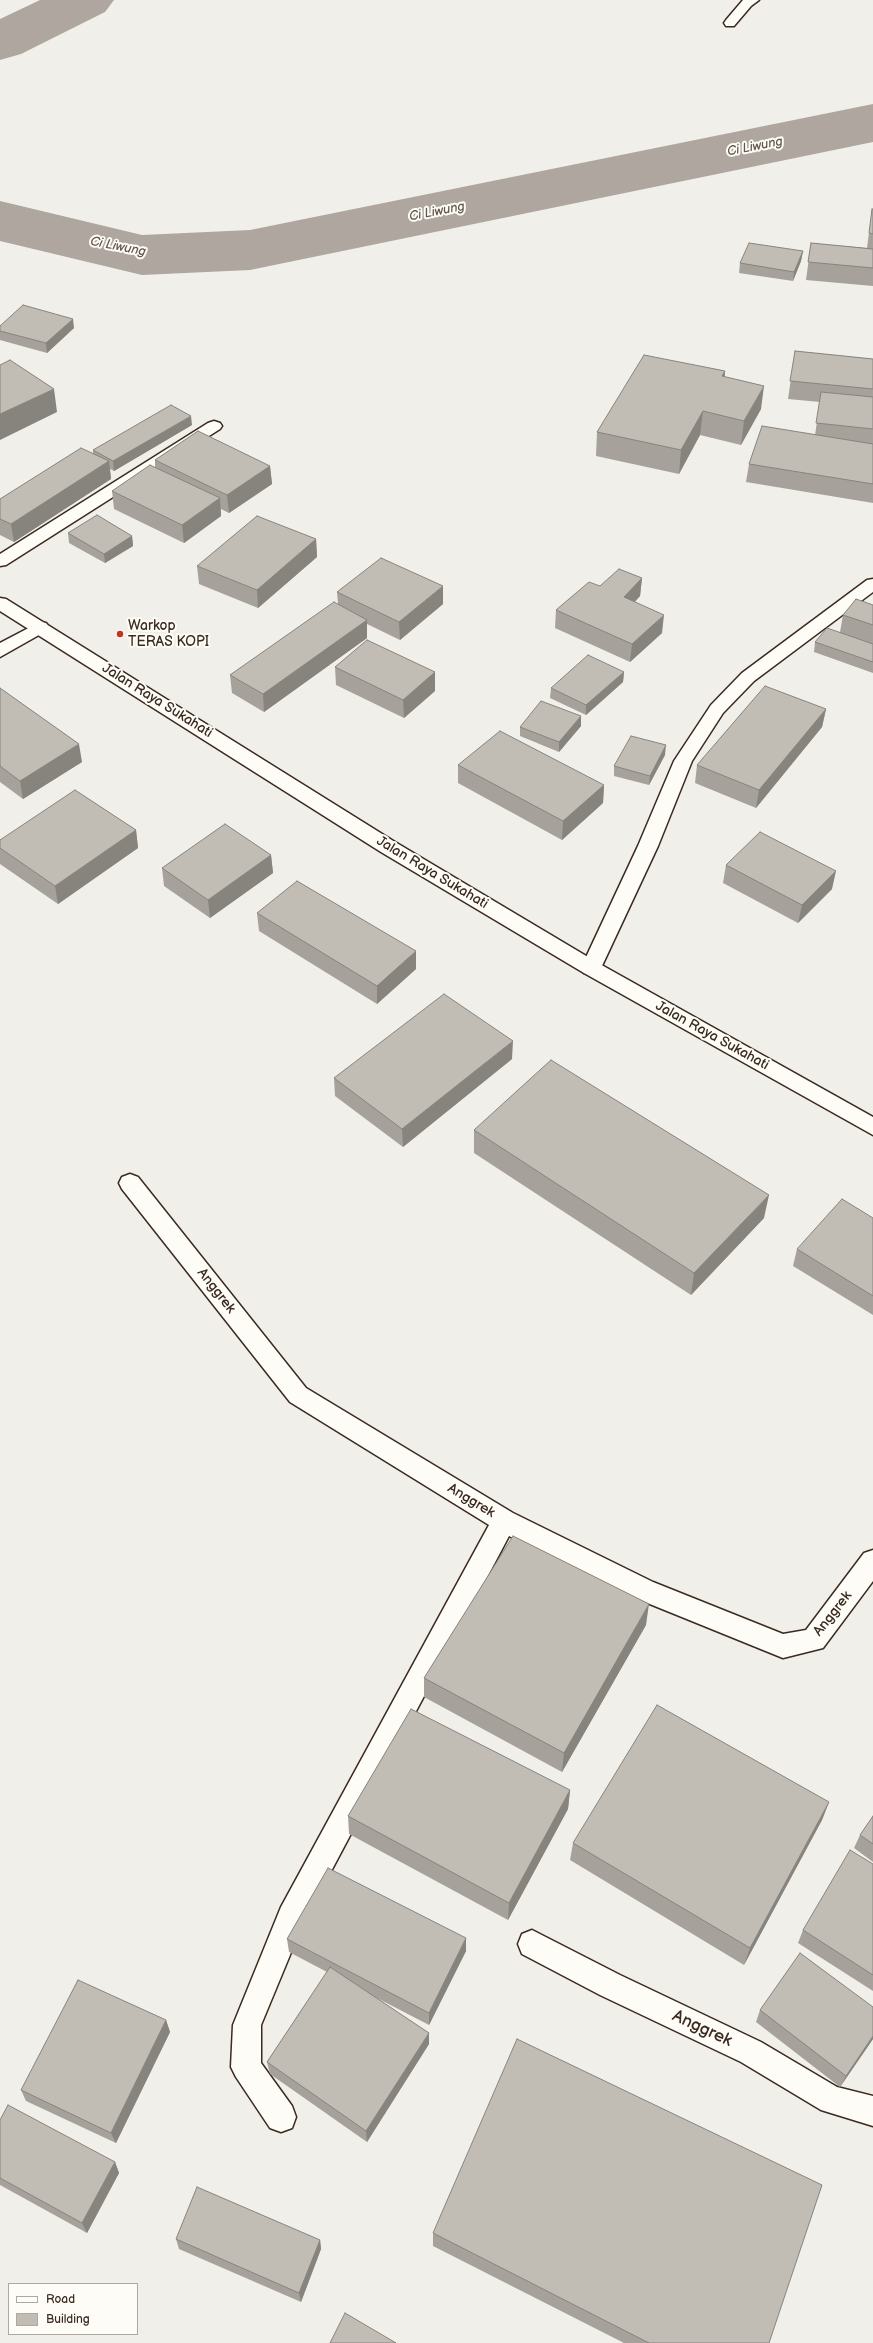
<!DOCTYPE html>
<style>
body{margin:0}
#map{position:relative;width:873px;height:2343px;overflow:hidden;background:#f1efea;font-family:"Balsamiq Sans",sans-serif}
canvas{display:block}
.legend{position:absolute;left:8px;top:2283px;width:130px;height:52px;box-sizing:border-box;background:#fdfcf7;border:1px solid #afa8a0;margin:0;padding:5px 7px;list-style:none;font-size:12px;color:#3b2a1e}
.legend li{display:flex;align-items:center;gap:8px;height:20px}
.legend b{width:20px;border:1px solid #afa8a0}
</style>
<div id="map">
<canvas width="873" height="2343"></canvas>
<ul class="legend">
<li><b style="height:5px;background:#fdfcf7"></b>Road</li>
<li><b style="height:11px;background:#c1bcb4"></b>Building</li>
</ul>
</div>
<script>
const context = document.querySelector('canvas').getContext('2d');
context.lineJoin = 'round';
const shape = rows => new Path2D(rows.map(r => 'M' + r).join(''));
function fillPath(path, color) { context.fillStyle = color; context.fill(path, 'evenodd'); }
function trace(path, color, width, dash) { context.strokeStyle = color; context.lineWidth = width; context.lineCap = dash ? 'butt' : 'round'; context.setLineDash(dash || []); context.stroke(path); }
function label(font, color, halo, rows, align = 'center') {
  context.font = font + ' "Balsamiq Sans",sans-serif'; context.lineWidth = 4; context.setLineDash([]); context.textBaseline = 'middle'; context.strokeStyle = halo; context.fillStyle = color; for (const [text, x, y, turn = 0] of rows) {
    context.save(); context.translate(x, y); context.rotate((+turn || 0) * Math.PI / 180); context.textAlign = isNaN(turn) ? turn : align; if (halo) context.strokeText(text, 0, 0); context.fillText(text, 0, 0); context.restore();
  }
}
fillPath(shape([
 [40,0,114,0,105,12,21,54,0,60,0,19,40,0],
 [873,104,873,142,250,270,142,275,0,241,0,201,142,235,250,230,873,104]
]), '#aea69f');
const minor = shape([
 [743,0,759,0,751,6,734,26,726,26,724,23,726,20,743,0],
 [214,421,220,423,222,426,220,429,6,565,0,566,0,554,208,423,214,421],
 [873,579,873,592,754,681,723,713,692,761,658,846,601,968,598,973,591,975,584,973,581,968,638,846,674,761,711,705,742,673,867,580,873,579],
 [40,622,46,623,49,627,46,631,0,657,0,643,40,622],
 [130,1174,138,1177,306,1388,513,1513,653,1582,783,1634,806,1630,864,1553,873,1550,873,1581,823,1648,783,1658,635,1598,509,1536,302,1926,261,2025,261,2063,292,2106,296,2117,292,2128,281,2132,270,2128,236,2077,231,2067,233,2025,281,1907,489,1525,290,1402,122,1189,119,1183,122,1177,130,1174],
 [532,1930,620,1975,761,2042,837,2087,873,2096,873,2126,821,2110,741,2062,600,1995,522,1954,518,1944,522,1934,532,1930]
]);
const major = shape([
 [0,598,6,599,395,842,598,963,873,1117,873,1135,584,973,381,852,0,611,0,598]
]);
trace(minor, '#3b2a1e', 3);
trace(major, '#3b2a1e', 3);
fillPath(minor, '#fdfcf7');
fillPath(major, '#fdfcf7');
fillPath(shape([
 [872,209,873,209,873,286,806,280,811,243,867,248],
 [803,251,801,261,793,281,739,273,740,263],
 [74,328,47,353,0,340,0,331],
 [795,351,873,359,873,503,746,482,749,464,815,435,820,402,788,399],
 [725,371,725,377,761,409,741,445,700,435,679,474,596,456,597,432],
 [192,425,114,471,110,469,111,479,14,542,0,535,0,499,93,454,93,450],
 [155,460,270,466,272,484,229,513,221,509,221,516,184,543,114,509,112,491,155,467],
 [68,533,132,536,133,546,105,563,69,543],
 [316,539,317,557,258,608,199,584,197,566],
 [642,578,640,596,635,602,662,633,630,662,555,628,556,610,600,586],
 [337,592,443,604,400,640,367,624,367,638,264,712,232,693,230,675,338,604],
 [873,605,873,673,814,652,815,642,840,632,843,615],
 [335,667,435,672,435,691,404,718,336,685],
 [624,672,623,682,586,715,550,698,551,688],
 [0,688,82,762,23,799,0,782],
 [826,709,822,727,756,808,695,783,697,765],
 [581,716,581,726,559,752,520,736,520,727],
 [665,755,649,785,614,776,614,766],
 [458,765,604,785,603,803,562,840,458,783],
 [136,830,138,848,58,904,0,864,0,840],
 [271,855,273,873,210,918,164,886,162,868],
 [726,865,832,889,798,923,723,883],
 [257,913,416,969,377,1004,259,931],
 [512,1059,403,1147,335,1096,334,1078],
 [474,1130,764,1218,691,1295,474,1153],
 [873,1218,873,1315,793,1266,797,1249],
 [646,1625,562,1772,424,1697,424,1678],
 [570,1790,568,1809,508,1920,349,1834,348,1816],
 [829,1802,822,1820,744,1965,570,1860,573,1843],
 [873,1816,873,1862,854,1848,860,1835],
 [873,1864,873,1991,798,1943,803,1930],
 [466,1938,466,1951,429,2025,375,1997,429,2033,429,2044,367,2142,270,2074,267,2062,327,1972,289,1952,287,1939],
 [873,2007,873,2039,840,2087,756,2022,760,2010],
 [166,2020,170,2032,116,2143,26,2101,21,2090],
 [0,2120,115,2162,119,2173,87,2233,0,2185],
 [433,2233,769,2343,624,2343,433,2246],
 [176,2239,320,2240,321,2249,301,2302,179,2249]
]), '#a6a29b');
fillPath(shape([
 [803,251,801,261,793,281,794,272],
 [73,319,74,328,47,353,46,343],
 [725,371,723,395,722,376],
 [764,386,761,409,741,445,744,421],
 [54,389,57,412,0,440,0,414],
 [703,411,700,435,679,474,681,450],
 [191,416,192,425,114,471,113,461],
 [109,461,111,479,14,542,11,524],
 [270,466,272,484,229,513,227,495],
 [220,498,221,516,184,543,182,525],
 [132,536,133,546,105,563,104,554],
 [316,539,317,557,258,608,257,590],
 [642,578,640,596,622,615,624,597],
 [443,586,443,604,400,640,399,622],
 [664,615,662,633,630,662,632,644],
 [367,620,367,638,264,712,263,694],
 [435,672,435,691,404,718,403,700],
 [624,672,623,682,586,715,586,705],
 [826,709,822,727,756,808,759,790],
 [581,716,581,726,559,752,559,742],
 [79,744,82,762,23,799,20,781],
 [666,745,665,755,649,785,650,776],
 [604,785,603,803,562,840,563,821],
 [136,830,138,848,58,904,55,886],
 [271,855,273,873,210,918,208,900],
 [836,871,832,889,798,923,802,905],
 [416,951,416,969,377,1004,377,986],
 [513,1041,512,1059,403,1147,402,1129],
 [769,1195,764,1218,691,1295,694,1273],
 [649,1604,646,1625,562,1772,564,1753],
 [570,1790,568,1809,508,1920,509,1903],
 [829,1802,822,1820,744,1965,750,1948],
 [466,1938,466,1951,429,2025,429,2013],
 [166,2020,170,2032,116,2143,111,2133],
 [429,2033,429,2044,367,2142,366,2131],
 [873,2036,873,2039,840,2087,846,2076],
 [115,2162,119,2173,87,2233,82,2223],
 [320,2240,321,2249,301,2302,299,2293]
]), '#87847e');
const building = shape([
 [872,209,873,209,873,234,869,233,872,209],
 [749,243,803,251,794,272,740,263,749,243],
 [811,243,873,249,873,268,808,262,811,243],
 [23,305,73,319,46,343,0,331,0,326,23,305],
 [795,351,873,359,873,389,790,381,795,351],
 [644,355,725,371,722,376,764,386,744,421,703,411,681,450,597,432,644,355],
 [10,360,54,389,0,414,0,365,10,360],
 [821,392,873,397,873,429,816,423,821,392],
 [171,405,191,416,113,461,93,450,171,405],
 [762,426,873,444,873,484,749,464,762,426],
 [198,431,270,466,227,495,155,460,198,431],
 [81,448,109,461,11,524,0,519,0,499,81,448],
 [150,465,220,498,182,525,112,491,150,465],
 [97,515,132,536,104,554,68,533,97,515],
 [257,516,316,539,257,590,197,566,257,516],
 [381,558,443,586,399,622,337,592,381,558],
 [619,569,642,578,624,597,664,615,632,644,556,610,589,582,600,586,619,569],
 [856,599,873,605,873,625,843,615,856,599],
 [334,602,367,620,263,694,230,675,334,602],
 [827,628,873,644,873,662,815,642,827,628],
 [367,640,435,672,403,700,335,667,367,640],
 [588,655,624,672,586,705,551,688,588,655],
 [765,686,826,709,759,790,697,765,765,686],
 [0,688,79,744,20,781,0,766,0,688],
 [541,701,581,716,559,742,520,727,541,701],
 [500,731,604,785,563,821,458,765,500,731],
 [631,736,666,745,650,776,614,766,631,736],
 [75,790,136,830,55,886,0,848,0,840,75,790],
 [225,824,271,855,208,900,162,868,225,824],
 [760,832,836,871,802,905,726,865,760,832],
 [297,881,416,951,377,986,257,913,297,881],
 [444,994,513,1041,402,1129,334,1078,444,994],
 [551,1060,769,1195,694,1273,474,1130,551,1060],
 [842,1199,873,1218,873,1296,797,1249,842,1199],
 [513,1536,649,1604,564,1753,424,1678,513,1536],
 [657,1705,829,1802,750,1948,573,1843,657,1705],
 [411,1709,570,1790,509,1903,348,1816,411,1709],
 [873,1816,873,1844,860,1835,873,1816],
 [850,1850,873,1864,873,1975,803,1930,850,1850],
 [328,1868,466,1938,429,2013,287,1939,328,1868],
 [800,1953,873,2007,873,2036,846,2076,760,2010,800,1953],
 [330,1967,429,2033,366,2131,267,2062,330,1967],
 [78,1980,166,2020,111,2133,21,2090,78,1980],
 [517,2039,822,2185,769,2343,649,2343,433,2233,517,2039],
 [8,2105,115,2162,82,2223,0,2178,0,2120,8,2105],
 [197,2187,320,2240,299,2293,176,2239,197,2187],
 [345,2313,396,2343,330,2343,345,2313]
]);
fillPath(building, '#c1bcb4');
trace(building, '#87847e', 1);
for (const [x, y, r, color] of [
 [120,634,4,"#c8321e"]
]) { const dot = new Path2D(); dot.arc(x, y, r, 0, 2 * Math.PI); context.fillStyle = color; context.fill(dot); trace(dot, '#fdfcf7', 1.5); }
label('italic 13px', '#63554b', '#fdfcf7', [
 ["Ci Liwung",755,147,-11],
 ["Ci Liwung",437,212,-11],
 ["Ci Liwung",118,247,11]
]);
label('14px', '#3b2a1e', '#fdfcf7', [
 ["Warkop",128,626],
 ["TERAS KOPI",128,642]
], 'left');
label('14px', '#3b2a1e', '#fdfcf7', [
 ["Jalan Raya Sukahati",157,701,32],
 ["Jalan Raya Sukahati",432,873,31],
 ["Jalan Raya Sukahati",712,1036,29],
 ["Anggrek",216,1291,52],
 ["Anggrek",471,1501,31],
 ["Anggrek",833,1614,-52]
]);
label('17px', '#3b2a1e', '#fdfcf7', [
 ["Anggrek",702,2029,25]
]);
</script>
